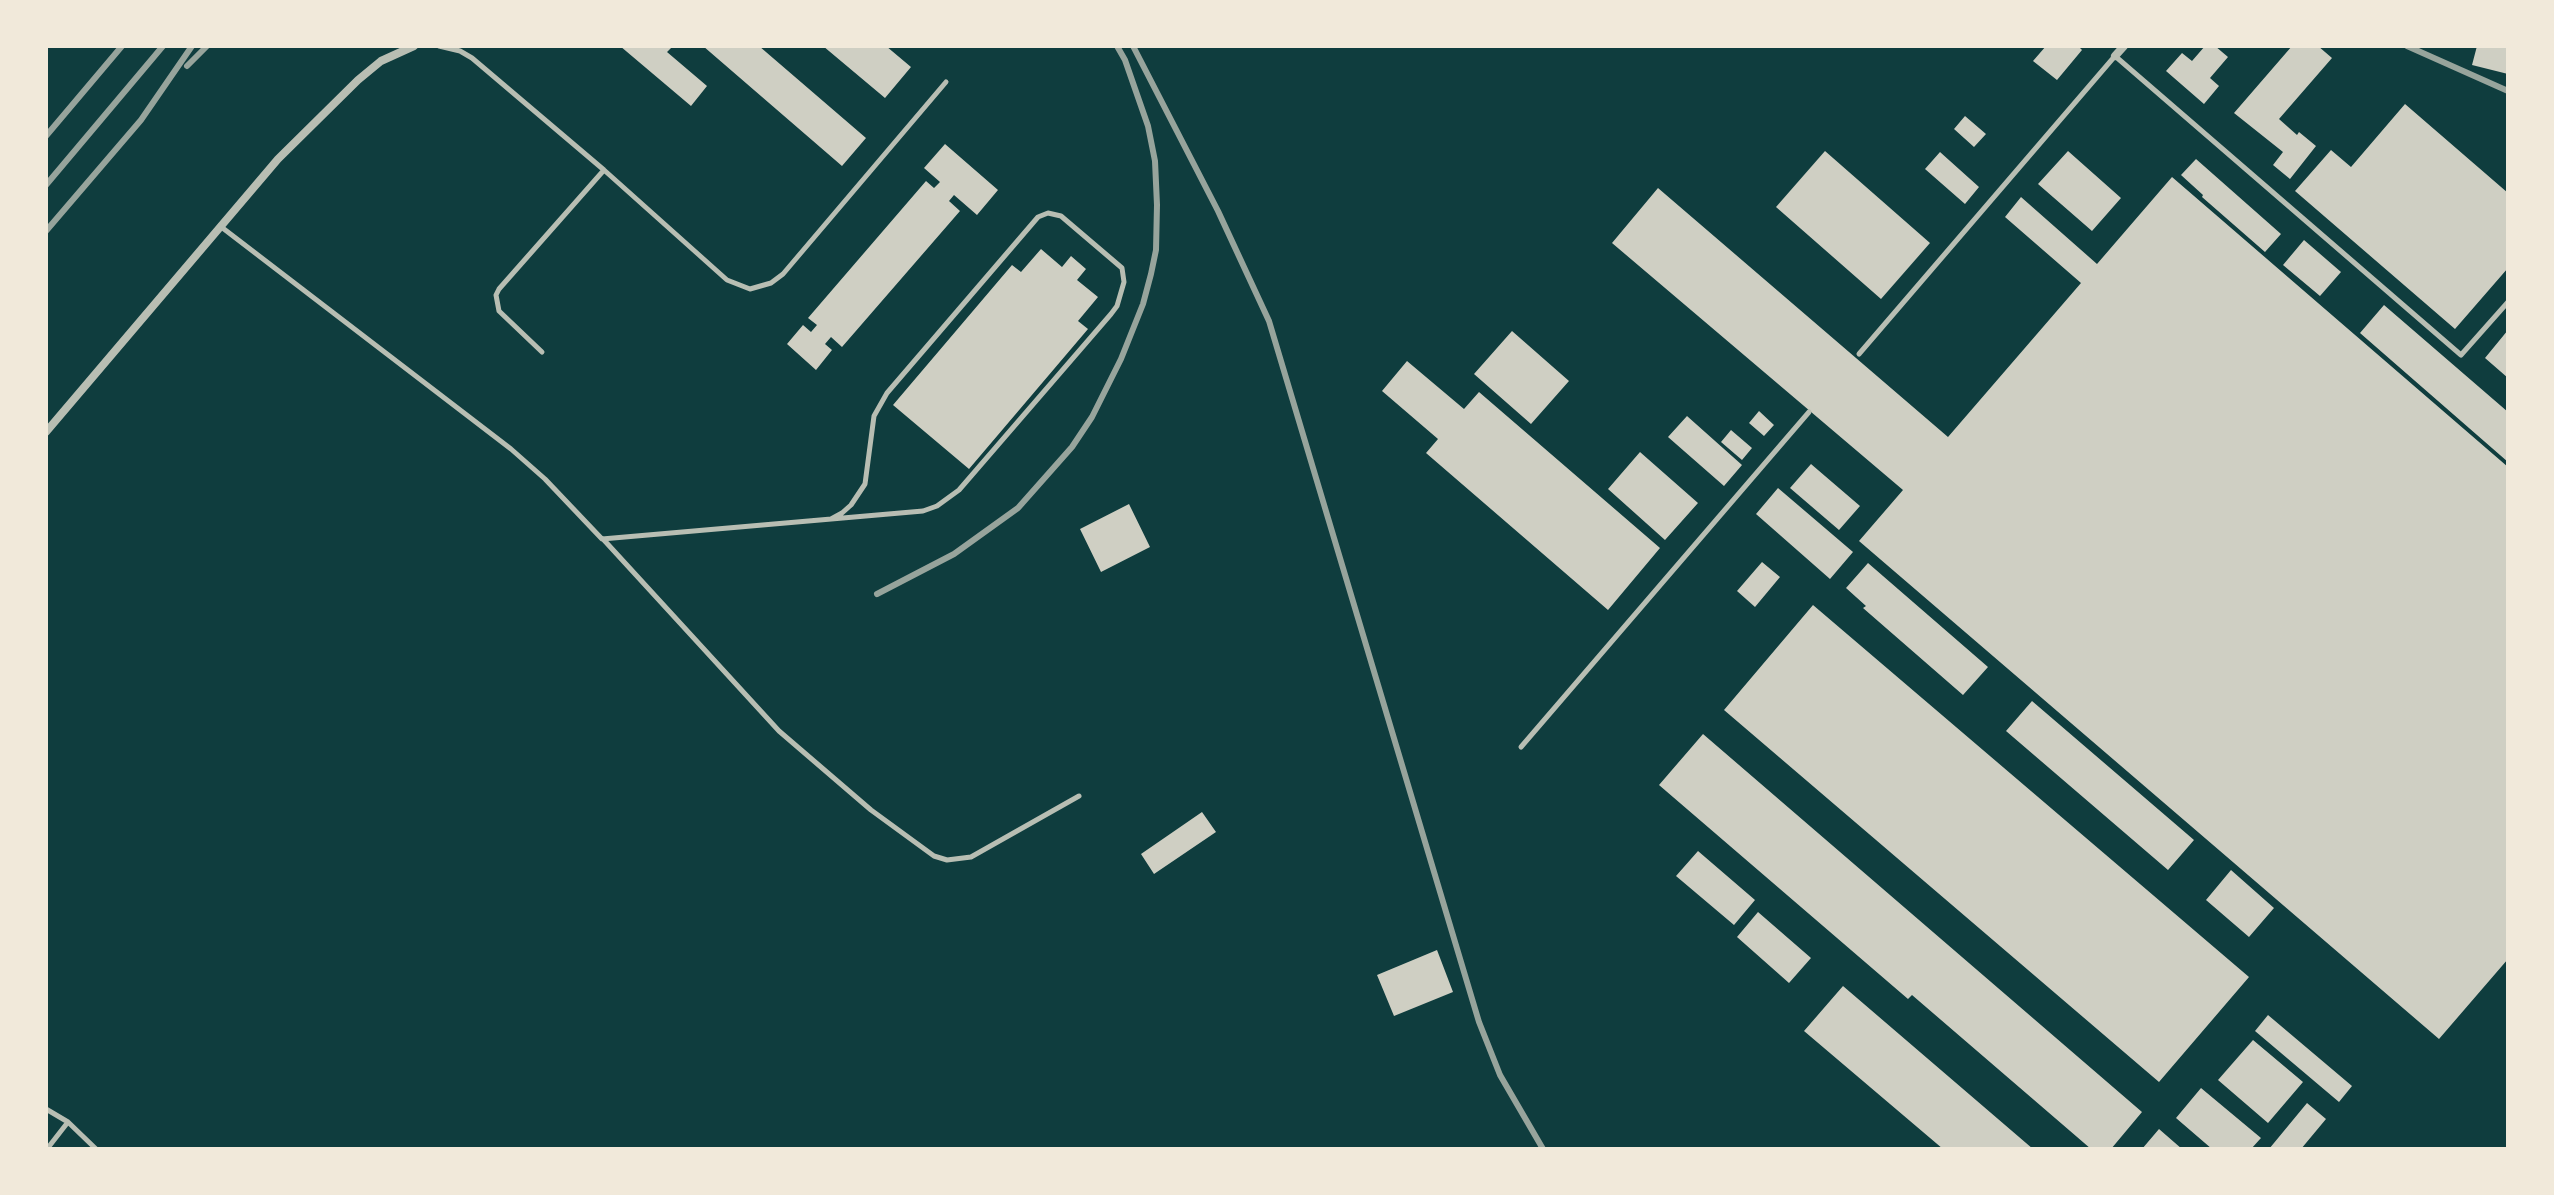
<!DOCTYPE html>
<style>
body{margin:0}
#map{position:relative;width:2554px;height:1195px;overflow:hidden;background:#0f3d3e;font-family:Rubik,sans-serif}
canvas{display:block}
.frame{position:absolute;inset:0;border:48px solid #f1e9da;pointer-events:none}
</style>
<div id="map">
<canvas width="2554" height="1195"></canvas>
<div class="frame"></div>
</div>
<script>
const context = document.querySelector('canvas').getContext('2d');
context.lineJoin = 'round';
function fillPath(path, color) { context.fillStyle = color; context.fill(path, 'evenodd'); }
const shape = rows => new Path2D(rows.map(r => 'M' + r).join(''));
function trace(path, color, width, dash) { context.strokeStyle = color; context.lineWidth = width; context.lineCap = dash ? 'butt' : 'round'; context.setLineDash(dash || []); context.stroke(path); }
fillPath(shape([
 [620,46,673,46,667,52,707,86,691,106],
 [703,46,759,46,866,138,842,166],
 [823,46,886,46,911,67,885,98],
 [2046,46,2078,46,2082,50,2057,80,2033,61],
 [2205,46,2215,46,2228,57,2210,78,2219,86,2204,104,2166,71,2182,53,2192,61],
 [2292,46,2318,46,2332,58,2279,119,2297,135,2299,132,2316,146,2290,179,2273,165,2283,152,2234,113],
 [2477,46,2508,46,2508,74,2472,65],
 [2405,104,2508,193,2508,268,2455,329,2295,191,2331,150,2351,167],
 [1965,116,1986,134,1974,147,1954,129],
 [945,144,998,190,977,215,954,195,949,201,960,211,842,347,831,337,825,344,832,350,816,370,787,344,803,325,811,332,817,325,808,318,926,181,934,188,940,182,924,168],
 [1825,151,1930,243,1881,299,1776,207],
 [2068,151,2121,198,2092,231,2038,184],
 [1940,152,1979,187,1965,204,1925,169],
 [2196,159,2281,234,2265,252,2202,197,2203,195,2181,175],
 [2172,177,2508,467,2508,959,2439,1039,1859,541,1903,490,1612,243,1658,188,1948,437,2081,283,2005,217,2021,197,2097,264],
 [2304,240,2341,272,2320,296,2283,265],
 [1041,249,1062,267,1071,256,1086,269,1077,280,1098,297,1078,321,1088,329,969,469,893,405,1012,265,1021,272],
 [2384,305,2508,412,2508,462,2360,333],
 [2508,330,2508,378,2485,358],
 [1512,331,1569,381,1531,424,1474,374],
 [1407,361,1464,409,1479,392,1660,548,1608,610,1426,453,1438,439,1382,391],
 [1759,411,1774,425,1764,436,1749,423],
 [1687,416,1742,465,1724,486,1668,437],
 [1731,430,1752,448,1742,460,1721,442],
 [1640,452,1698,503,1665,540,1608,489],
 [1811,464,1860,506,1839,530,1790,488],
 [1778,488,1853,552,1830,579,1756,514],
 [1129,504,1150,547,1101,572,1080,529],
 [1762,562,1780,577,1755,607,1737,591],
 [1868,563,1988,667,1963,695,1863,608,1866,606,1846,588],
 [1813,605,2249,977,2159,1082,1724,710],
 [2032,701,2194,840,2168,870,2006,731],
 [1703,734,2142,1112,2111,1149,2091,1149,1912,995,1908,999,1659,785],
 [1202,812,1216,832,1154,874,1141,854],
 [1698,851,1755,900,1734,925,1676,876],
 [2231,870,2274,908,2249,937,2206,900],
 [1758,912,1811,958,1789,983,1737,937],
 [1437,950,1453,992,1394,1016,1377,975],
 [1843,986,2033,1149,1943,1149,1804,1031],
 [2268,1015,2352,1086,2339,1102,2255,1031],
 [2253,1040,2303,1082,2268,1123,2218,1080],
 [2201,1088,2261,1138,2251,1149,2212,1149,2176,1118],
 [2307,1103,2326,1119,2301,1149,2269,1149],
 [2159,1129,2182,1149,2142,1149]
]), '#cfcfc3');
trace(shape([
 [439,46,460,51,472,58,604,170,727,280,750,289,771,283,783,274,946,82],
 [220,226,511,449,545,479,602,539,923,511,937,506,959,490,1111,314,1117,306,1124,282,1122,268,1061,216,1048,213,1038,217,887,393,874,416,865,484,851,505,842,513,831,519],
 [542,352,499,311,496,295,499,289,604,170],
 [1859,354,2115,56,2461,355,2508,302],
 [603,539,779,731,871,810,934,856,947,860,971,857,1079,796],
 [1521,747,1809,412],
 [46,1109,68,1122,96,1149],
 [47,1149,68,1122]
]), '#b8beb3', 5);
trace(shape([
 [2115,56,2124,46],
 [46,432,278,159,358,80,381,61,414,46]
]), '#b8beb3', 8);
trace(shape([
 [1133,46,1218,211,1269,321,1479,1022,1500,1075,1543,1149],
 [2407,46,2508,91],
 [187,66,207,46],
 [46,136,122,46],
 [46,185,163,46],
 [46,231,141,120,192,46],
 [877,594,954,554,1018,508,1072,447,1092,417,1121,359,1143,304,1151,274,1156,250,1157,205,1155,161,1148,126,1125,60,1117,46]
]), '#97a49c', 6);
</script>
